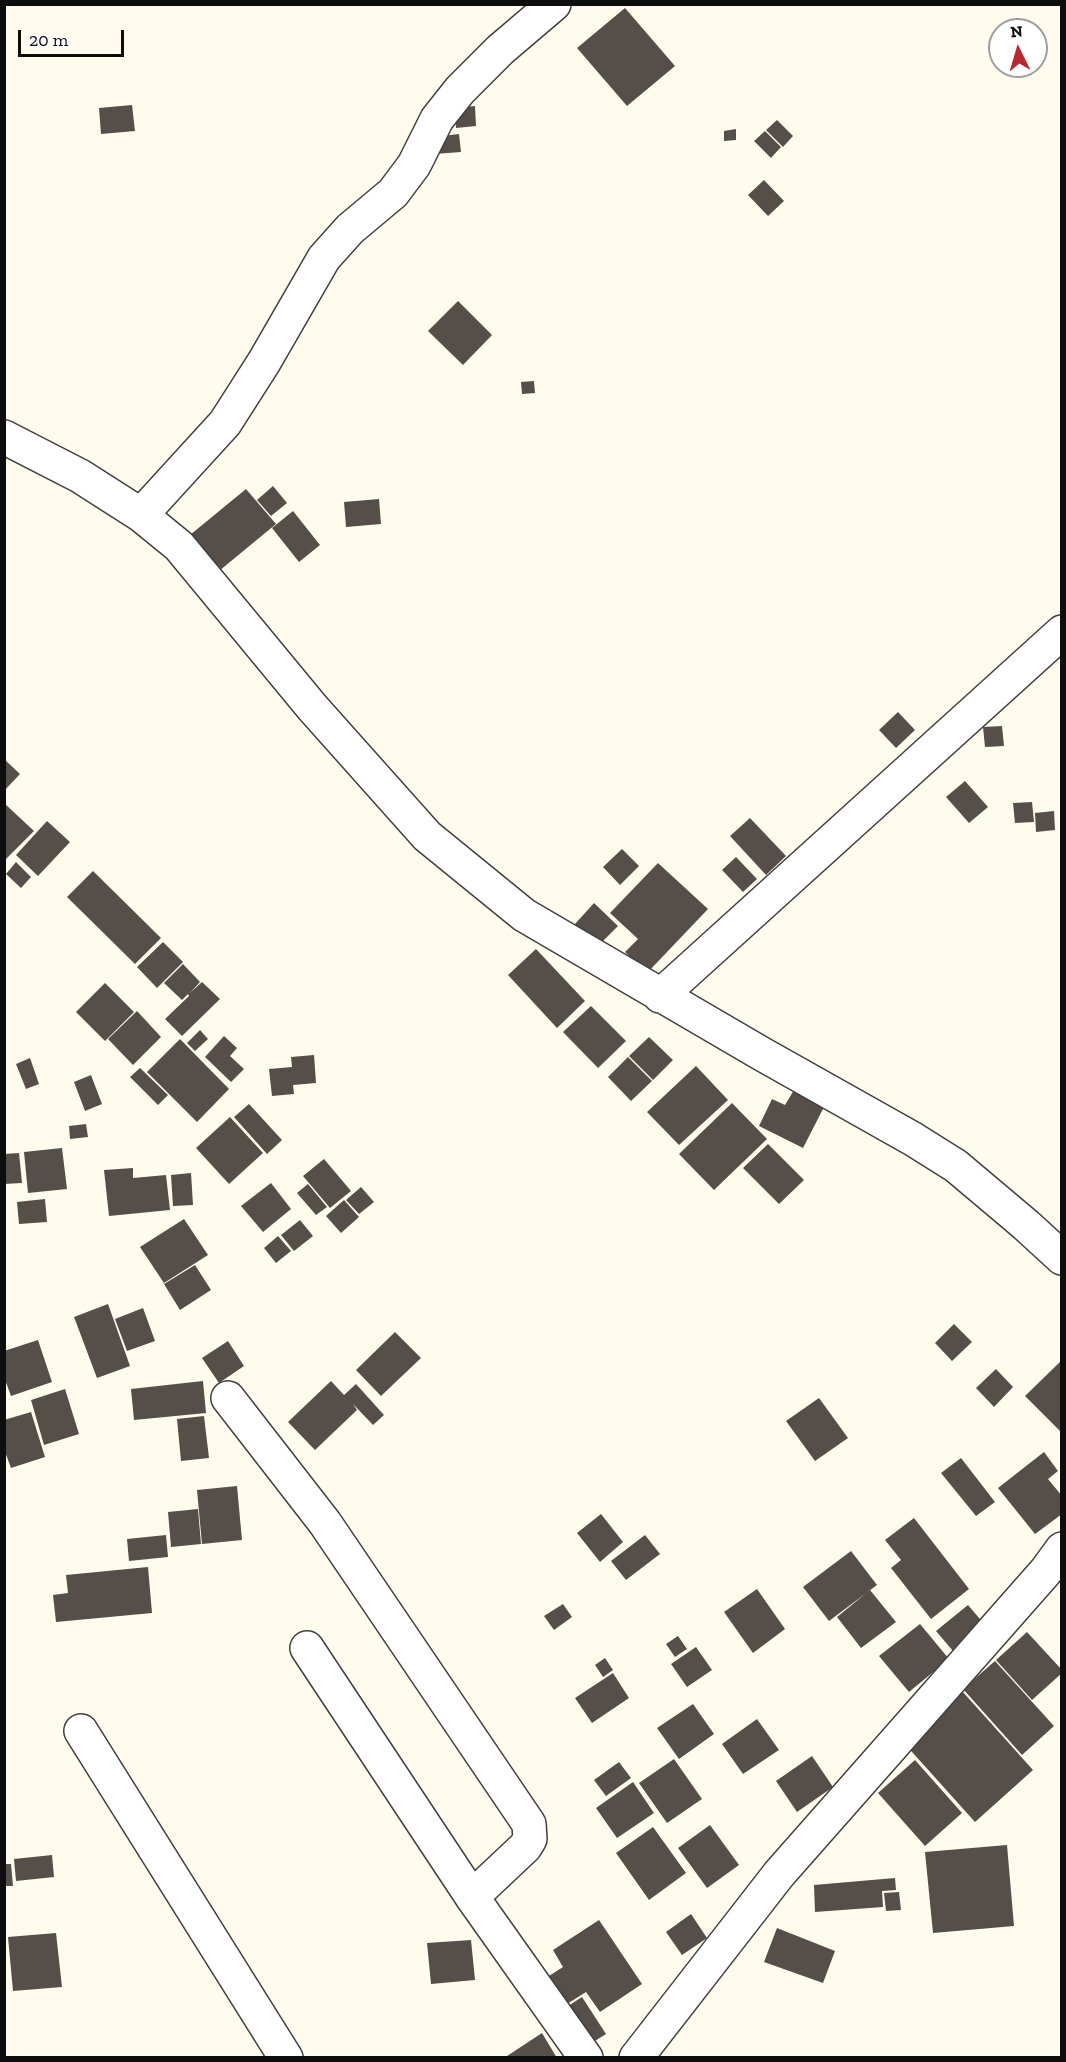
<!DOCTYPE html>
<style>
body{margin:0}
#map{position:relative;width:1066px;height:2062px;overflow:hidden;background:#fffbed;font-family:"Zilla Slab",serif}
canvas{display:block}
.frame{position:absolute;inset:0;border:6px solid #0d0d0d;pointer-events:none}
.north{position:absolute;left:988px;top:18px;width:60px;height:60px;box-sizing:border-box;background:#fff;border:2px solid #9e9e9e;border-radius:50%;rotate:355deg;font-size:16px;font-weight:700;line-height:24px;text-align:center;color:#0d0d0d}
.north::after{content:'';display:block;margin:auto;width:21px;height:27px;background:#bc262d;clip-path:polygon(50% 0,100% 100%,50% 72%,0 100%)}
.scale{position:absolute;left:18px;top:30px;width:106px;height:27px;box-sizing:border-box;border:3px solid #0d0d0d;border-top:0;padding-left:8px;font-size:18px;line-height:21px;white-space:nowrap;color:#0d0d0d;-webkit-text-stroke:4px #fff;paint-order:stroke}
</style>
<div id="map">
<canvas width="1066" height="2062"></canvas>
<div class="frame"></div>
<div class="north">N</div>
<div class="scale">20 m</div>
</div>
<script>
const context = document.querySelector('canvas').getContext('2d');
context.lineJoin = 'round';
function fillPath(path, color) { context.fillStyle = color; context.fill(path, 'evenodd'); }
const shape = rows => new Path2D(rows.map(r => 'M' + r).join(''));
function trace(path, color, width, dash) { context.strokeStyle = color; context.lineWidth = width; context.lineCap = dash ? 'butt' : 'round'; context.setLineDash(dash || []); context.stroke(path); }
fillPath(shape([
 [625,8,675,66,627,106,577,48],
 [132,105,135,131,101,134,99,108],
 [475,106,476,126,456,128,455,108],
 [777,120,793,136,783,147,766,130],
 [736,129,736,140,724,141,724,131],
 [765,131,781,147,771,158,754,141],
 [459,134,461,152,435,154,434,137],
 [764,180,784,201,768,216,748,195],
 [458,301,492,335,463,365,428,331],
 [534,381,535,393,522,394,521,382],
 [273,486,287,503,271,516,257,500],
 [246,489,276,524,219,571,190,535],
 [379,499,381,524,346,527,344,502],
 [293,511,320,545,299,562,272,528],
 [898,712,915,730,896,748,879,730],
 [1002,726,1004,746,985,747,983,727],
 [4,759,20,774,4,791],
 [965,781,988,807,969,823,946,797],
 [1032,802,1034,822,1015,823,1013,803],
 [4,803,34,831,4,861],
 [1054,811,1055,830,1036,832,1035,813],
 [750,818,786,856,766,875,730,836],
 [47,821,70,842,38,876,16,855],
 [622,849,639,866,620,885,603,867],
 [736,857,757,879,743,892,722,870],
 [16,862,31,877,21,888,6,874],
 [658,863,708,909,647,973,625,952,638,939,610,913],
 [93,871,161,938,135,964,67,897],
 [594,903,618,926,598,946,575,924],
 [163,942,183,962,157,988,137,967],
 [536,949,585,1001,557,1028,508,975],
 [183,964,200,982,190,993,202,982,220,999,182,1036,165,1019,189,996,188,994,182,1000,164,983],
 [105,983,134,1012,105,1041,76,1012],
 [591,1006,626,1041,598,1068,563,1032],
 [137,1011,161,1037,133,1065,108,1039],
 [200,1030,208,1039,195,1051,187,1043],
 [224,1036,237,1048,230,1056,244,1069,231,1082,205,1057],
 [649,1037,673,1060,653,1080,629,1056],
 [180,1039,229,1089,197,1122,147,1072],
 [314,1055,316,1083,293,1085,294,1094,272,1096,269,1069,292,1067,291,1057],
 [628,1057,652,1081,631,1101,608,1077],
 [30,1058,39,1084,26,1089,16,1064],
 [696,1066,728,1100,679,1145,647,1112],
 [140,1068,168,1095,158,1105,130,1077],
 [91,1075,102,1104,85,1111,74,1082],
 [794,1090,825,1105,803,1148,759,1126,772,1099,785,1105],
 [732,1103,767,1139,714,1190,679,1154],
 [249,1104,282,1140,267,1154,234,1117],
 [230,1117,263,1153,229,1184,196,1148],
 [86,1124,88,1137,70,1139,69,1126],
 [768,1144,804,1180,779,1204,743,1168],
 [62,1148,67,1189,28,1193,24,1152],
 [19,1153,22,1183,4,1184,4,1154],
 [324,1159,351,1191,330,1208,303,1176],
 [133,1168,133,1178,166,1175,170,1210,109,1216,104,1170],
 [191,1173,193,1205,173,1206,171,1175],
 [271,1183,291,1209,263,1232,241,1206],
 [308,1184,327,1207,316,1215,297,1193],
 [361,1187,374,1202,359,1214,346,1200],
 [45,1199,47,1222,19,1224,17,1202],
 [344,1200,359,1217,341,1233,326,1216],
 [184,1219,208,1255,164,1283,140,1247],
 [300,1220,313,1236,294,1251,281,1235],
 [278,1236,291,1251,276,1263,264,1248],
 [195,1265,211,1290,180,1310,164,1284],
 [108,1304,130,1366,97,1378,74,1317],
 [143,1308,155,1341,127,1351,115,1319],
 [954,1324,972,1342,952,1361,935,1343],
 [395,1332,421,1358,381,1396,356,1370],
 [38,1340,52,1382,11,1396,4,1377,4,1351],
 [228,1341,244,1366,219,1383,202,1358],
 [1062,1360,1062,1433,1025,1396],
 [996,1369,1013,1387,994,1407,976,1388],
 [203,1381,206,1413,134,1420,131,1389],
 [331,1381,344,1395,356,1384,384,1415,373,1425,353,1404,357,1410,315,1450,288,1422],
 [65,1389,79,1434,44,1445,31,1400],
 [819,1398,848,1438,815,1461,786,1421],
 [31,1412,45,1457,11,1468,4,1449,4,1420],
 [204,1416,209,1458,181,1461,177,1419],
 [1044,1452,1058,1471,1048,1479,1062,1496,1062,1514,1035,1534,998,1488],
 [961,1458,995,1502,976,1516,941,1473],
 [237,1486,242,1540,202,1544,197,1490],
 [198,1509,201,1544,171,1547,168,1512],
 [601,1514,623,1542,600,1562,577,1533],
 [914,1518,969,1589,931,1619,891,1568,901,1560,885,1540],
 [166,1535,168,1557,129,1561,127,1539],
 [645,1535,660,1554,626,1580,611,1561],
 [851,1551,877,1585,829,1621,803,1587],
 [148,1567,152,1613,56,1622,53,1595,68,1593,66,1575],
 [757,1589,785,1629,753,1653,724,1612],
 [870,1590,896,1622,861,1648,837,1617],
 [563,1604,572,1617,554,1630,544,1616],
 [968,1605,985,1625,953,1651,936,1631],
 [920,1624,949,1659,909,1692,879,1656],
 [1027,1632,1062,1670,1062,1673,1032,1700,996,1660],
 [678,1636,687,1649,675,1657,666,1644],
 [696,1647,712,1670,687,1687,671,1664],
 [605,1658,613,1670,603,1677,595,1665],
 [995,1661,1054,1726,1022,1755,963,1689],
 [613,1673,629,1698,592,1723,575,1698],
 [962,1691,1033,1770,975,1822,904,1743],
 [693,1704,714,1734,679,1759,657,1728],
 [757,1719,779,1750,743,1774,722,1744],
 [812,1756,833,1787,797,1812,776,1781],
 [674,1759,702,1799,667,1823,639,1783],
 [915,1760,962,1813,925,1846,878,1793],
 [619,1762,631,1778,606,1796,594,1780],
 [633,1782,654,1813,617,1838,596,1808],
 [710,1825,739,1865,707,1888,678,1848],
 [653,1827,686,1873,649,1900,616,1853],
 [1007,1845,1014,1926,933,1933,925,1852],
 [52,1855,54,1877,16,1881,14,1859],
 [4,1864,11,1864,13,1886,4,1886],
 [895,1878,896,1890,882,1891,883,1907,815,1912,814,1885],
 [899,1892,901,1910,886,1911,884,1893],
 [691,1914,707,1938,682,1955,666,1932],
 [599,1920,642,1984,600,2012,586,1992,567,2004,549,1976,563,1967,553,1950],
 [777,1928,835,1951,823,1983,764,1962],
 [56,1933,62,1987,13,1991,8,1937],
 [471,1940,475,1980,431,1984,427,1943],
 [582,1997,606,2034,590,2044,565,2008],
 [542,2033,557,2058,504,2058]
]), '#554e49');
const minor = shape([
 [4,437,80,476,141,515,179,546,312,707,427,836,524,915,762,1054,913,1139,956,1166,1026,1225,1062,1258],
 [141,515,225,423,264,362,324,258,350,229,393,193,414,165,437,119,460,90,500,50,554,4],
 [660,996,1062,632],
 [228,1398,325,1523,529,1824,530,1839,525,1847,472,1897],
 [307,1648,472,1897,586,2058],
 [81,1731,286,2058],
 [636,2058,779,1874,1046,1571,1062,1549]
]);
trace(minor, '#404040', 36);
trace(minor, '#fff', 33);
</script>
